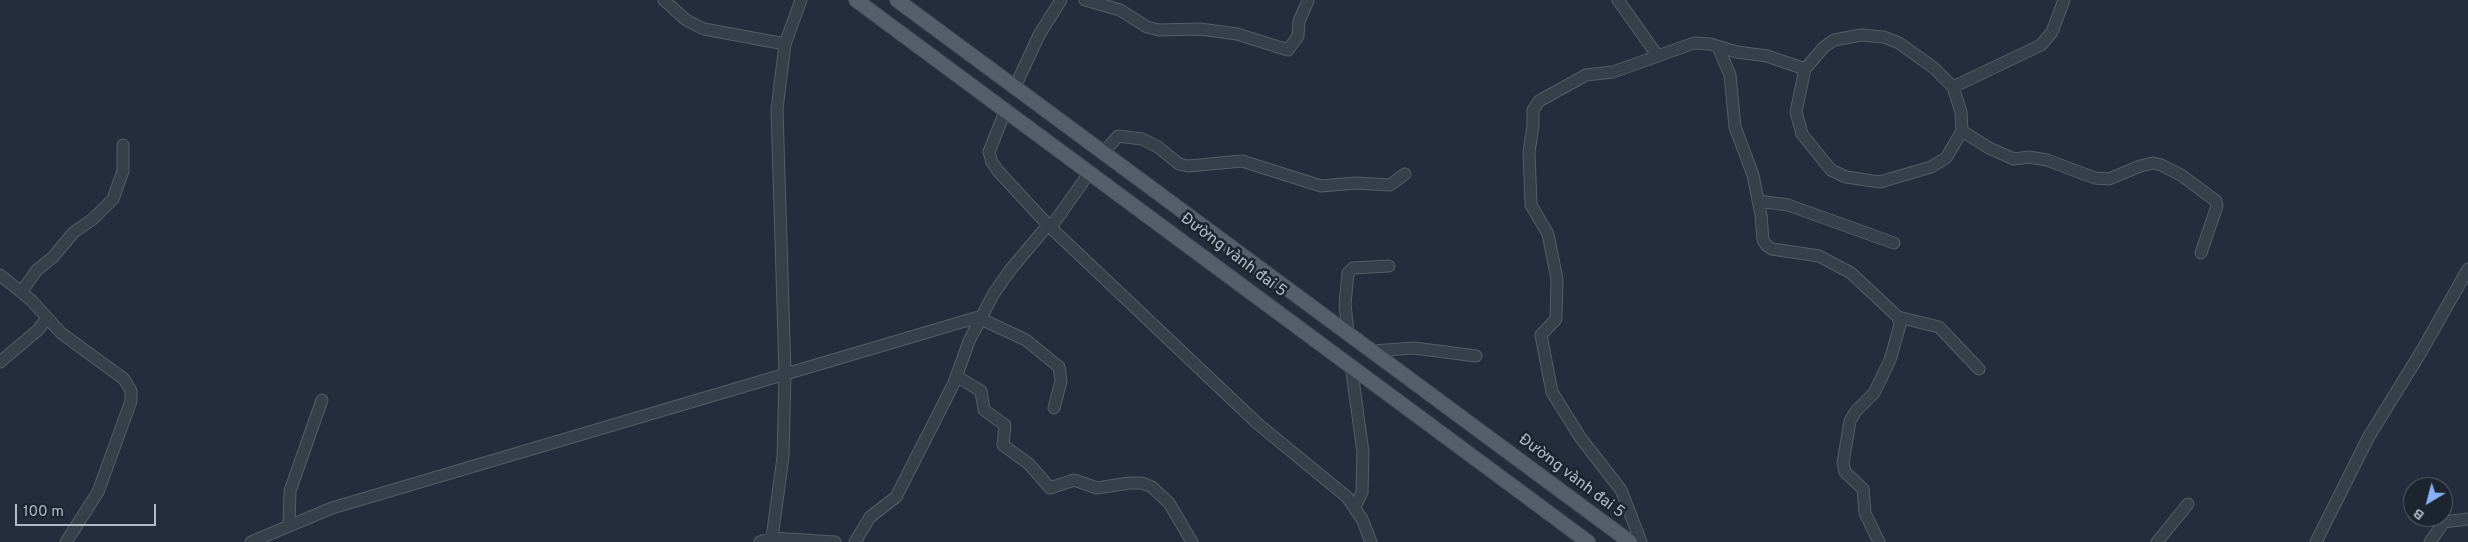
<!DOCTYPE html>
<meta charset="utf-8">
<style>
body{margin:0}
#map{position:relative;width:2468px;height:542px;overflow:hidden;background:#232d3b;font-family:Overpass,sans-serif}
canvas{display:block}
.north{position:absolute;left:2403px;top:477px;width:50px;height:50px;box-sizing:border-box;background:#1c2430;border:1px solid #58606c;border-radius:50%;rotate:217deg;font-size:14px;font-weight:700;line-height:20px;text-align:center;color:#b2bac7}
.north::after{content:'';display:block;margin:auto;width:18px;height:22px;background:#89b1f5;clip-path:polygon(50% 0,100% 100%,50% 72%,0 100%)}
.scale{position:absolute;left:15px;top:504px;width:141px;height:22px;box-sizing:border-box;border:2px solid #b2bac7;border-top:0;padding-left:6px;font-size:15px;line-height:18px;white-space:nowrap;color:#b2bac7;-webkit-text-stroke:4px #1c2430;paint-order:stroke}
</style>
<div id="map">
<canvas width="2468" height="542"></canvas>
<div class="north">B</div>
<div class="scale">100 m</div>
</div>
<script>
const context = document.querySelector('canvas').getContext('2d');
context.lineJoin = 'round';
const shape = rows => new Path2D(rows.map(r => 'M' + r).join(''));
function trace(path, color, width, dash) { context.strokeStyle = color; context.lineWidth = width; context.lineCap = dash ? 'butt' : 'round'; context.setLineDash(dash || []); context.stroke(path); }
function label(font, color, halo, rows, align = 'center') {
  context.font = font + ' Overpass,sans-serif'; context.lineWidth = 5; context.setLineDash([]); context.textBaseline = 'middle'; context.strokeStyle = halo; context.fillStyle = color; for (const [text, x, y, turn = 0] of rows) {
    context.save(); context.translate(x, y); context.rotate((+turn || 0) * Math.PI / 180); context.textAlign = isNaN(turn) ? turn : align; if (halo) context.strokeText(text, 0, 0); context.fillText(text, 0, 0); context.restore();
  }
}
const minor = shape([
 [664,0,686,20,704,29,785,44],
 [1085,0,1120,10,1147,27,1159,30,1200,29,1237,34,1288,50,1298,36,1299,21,1308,1],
 [1618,0,1657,55],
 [1861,35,1884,37,1899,43,1934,68,1953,87,1961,112,1962,131,1946,158,1931,167,1880,182,1846,177,1831,170,1802,134,1796,112,1805,69,1824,47,1834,40,1861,35],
 [1718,47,1730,75,1735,127,1753,175,1761,215,1763,240,1766,245,1772,249,1819,256,1851,273,1898,317,1900,325,1890,360,1874,393,1856,411,1850,421,1843,463,1845,472,1863,489,1865,513,1879,542],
 [1015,87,1039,35,1061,0],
 [1953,87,2041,45,2052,32,2064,0],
 [1006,109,989,152,992,162,998,171,1048,225,1258,424,1347,497,1362,519,1371,542],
 [1962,131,1989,148,2014,159,2029,157,2047,160,2095,178,2109,179,2140,166,2153,163,2161,165,2181,175,2216,201,2217,206,2201,253],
 [1104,152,1118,136,1142,139,1158,147,1179,164,1188,166,1242,161,1321,186,1356,183,1390,185,1405,174],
 [1758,201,1788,205,1894,243],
 [1051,227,1090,172],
 [0,275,31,300,61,333,124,379,131,391,131,401,98,492,66,542],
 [21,292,37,270,53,257,74,232,93,219,113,199,123,171,123,145],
 [1898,317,1939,327,1979,369],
 [981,319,1026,340,1059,367,1061,381,1054,408],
 [1348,333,1345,304,1348,273,1353,268,1389,266],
 [1372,351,1414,348,1476,356],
 [0,362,38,330,47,318],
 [1351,365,1363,452,1362,492,1355,507],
 [956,376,981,391,984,410,1005,425,1003,445,1029,464,1050,488,1074,480,1097,488,1129,483,1142,483,1152,487,1169,503,1192,542],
 [289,526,290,491,322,400],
 [772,538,783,457,785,373,777,109,785,44,801,0],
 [251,542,332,508,982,316],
 [760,542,772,538,835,542],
 [855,542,870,517,896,497,954,383,969,341,994,293,1011,269,1048,225],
 [1641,542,1621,490,1580,437,1552,392,1541,335,1556,319,1557,279,1548,234,1531,205,1529,152,1533,126,1533,110,1539,101,1586,75,1613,72,1694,43,1710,44,1737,52,1767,56,1805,69],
 [2157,542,2188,504],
 [2316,542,2368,438,2421,352,2468,269],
 [2430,542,2444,522,2468,519]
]);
const major = shape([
 [856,0,1588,542],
 [897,0,1630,542]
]);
trace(minor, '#555d69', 13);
trace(major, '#404854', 16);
trace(minor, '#373f4b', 11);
trace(major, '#555e6b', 14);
label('16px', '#b2bac7', '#1c2430', [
 ["Đường vành đai 5",1233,256,37],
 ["Đường vành đai 5",1571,477,37]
]);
</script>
